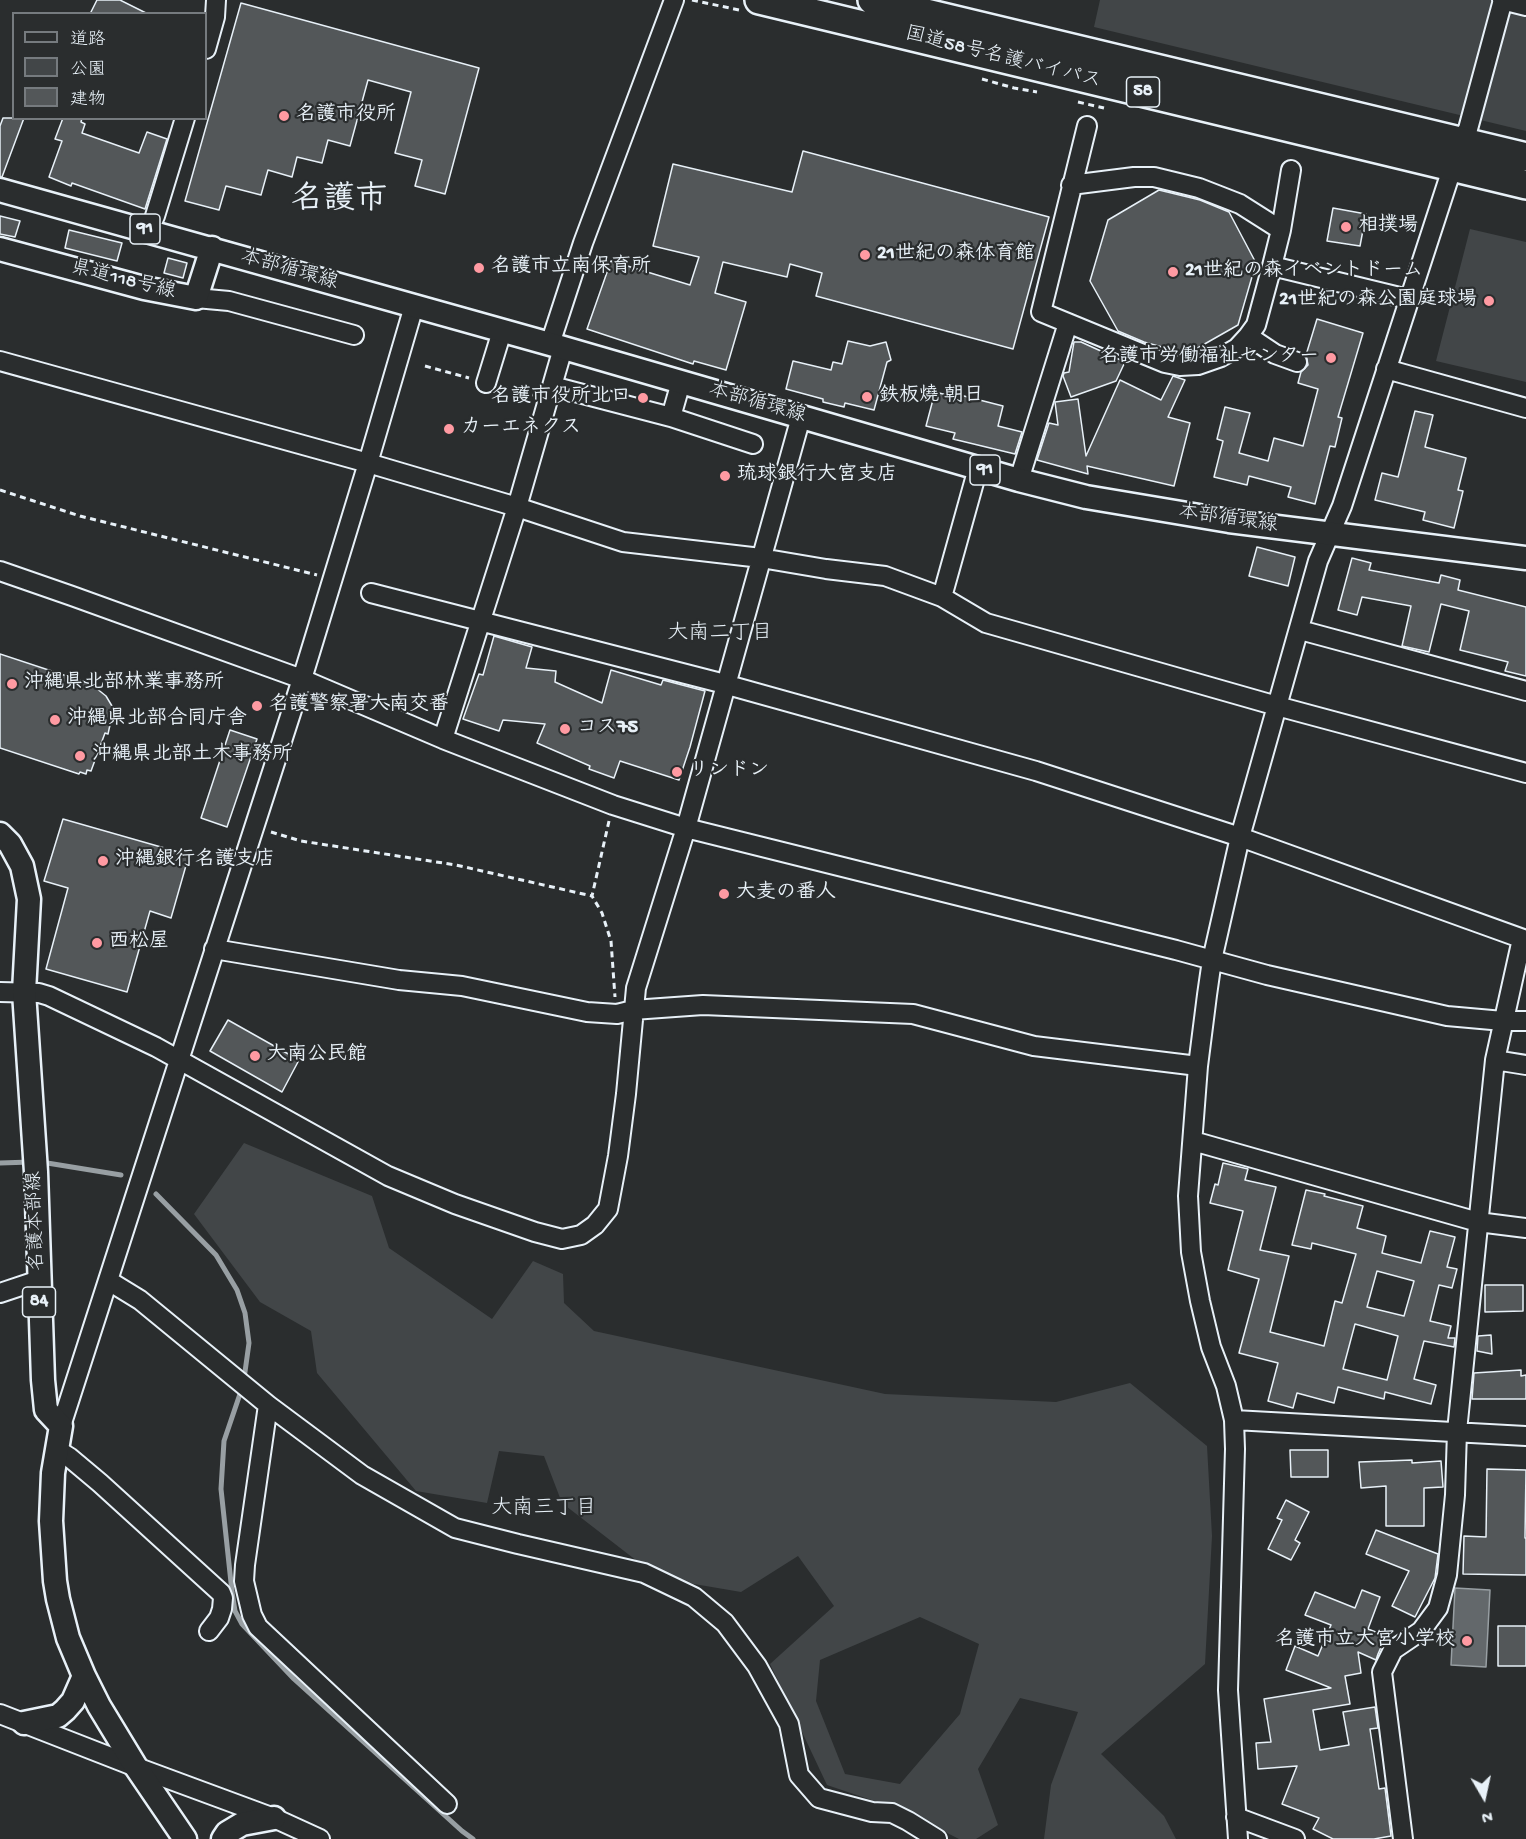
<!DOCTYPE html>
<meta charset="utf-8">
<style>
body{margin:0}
#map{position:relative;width:1526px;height:1839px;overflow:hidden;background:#2a2d2e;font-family:"Gochi Hand","Klee One",sans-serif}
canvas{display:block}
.legend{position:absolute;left:12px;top:12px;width:195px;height:108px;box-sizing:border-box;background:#2a2d2e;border:2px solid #767b7f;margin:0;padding:8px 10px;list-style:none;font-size:18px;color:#e8f1f8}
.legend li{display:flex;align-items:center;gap:12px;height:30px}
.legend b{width:30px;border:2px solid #767b7f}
.north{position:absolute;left:1454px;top:1767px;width:60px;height:60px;-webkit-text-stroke:4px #2a2d2e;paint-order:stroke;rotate:171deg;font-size:16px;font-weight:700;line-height:24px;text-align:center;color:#e8f1f8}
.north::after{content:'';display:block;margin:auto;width:21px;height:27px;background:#e8f1f8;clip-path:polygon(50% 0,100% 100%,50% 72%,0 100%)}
</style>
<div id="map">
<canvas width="1526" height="1839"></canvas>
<ul class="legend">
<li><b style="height:8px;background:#2a2d2e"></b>道路</li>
<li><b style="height:16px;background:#424648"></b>公園</li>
<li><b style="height:16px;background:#535759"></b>建物</li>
</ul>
<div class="north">N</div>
</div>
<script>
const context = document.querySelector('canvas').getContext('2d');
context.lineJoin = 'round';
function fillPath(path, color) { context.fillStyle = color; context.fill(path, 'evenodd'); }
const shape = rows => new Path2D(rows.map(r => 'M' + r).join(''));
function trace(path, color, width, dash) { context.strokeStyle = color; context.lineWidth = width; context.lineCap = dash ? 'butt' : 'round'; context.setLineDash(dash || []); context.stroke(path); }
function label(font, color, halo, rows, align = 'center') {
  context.font = font + ' "Gochi Hand","Klee One",sans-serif'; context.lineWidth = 4.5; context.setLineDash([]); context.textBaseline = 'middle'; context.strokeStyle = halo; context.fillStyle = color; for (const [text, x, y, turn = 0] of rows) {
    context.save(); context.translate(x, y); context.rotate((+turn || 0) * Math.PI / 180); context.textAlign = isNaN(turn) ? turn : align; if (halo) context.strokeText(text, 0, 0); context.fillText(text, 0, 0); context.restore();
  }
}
fillPath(shape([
 [1100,0,1526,0,1526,131,1094,27],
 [1470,229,1526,242,1526,382,1436,361],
 [244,1143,372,1196,389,1248,492,1319,533,1261,563,1274,564,1303,594,1331,885,1394,1056,1402,1130,1383,1207,1446,1212,1536,1205,1664,1101,1754,1164,1816,1176,1839,1044,1839,1051,1785,1078,1712,1020,1698,978,1769,998,1825,976,1839,959,1839,904,1811,827,1785,770,1664,834,1606,798,1556,741,1592,659,1578,562,1503,544,1456,499,1451,487,1503,416,1491,317,1373,311,1331,260,1302,194,1214],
 [920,1617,979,1644,960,1714,900,1784,845,1774,816,1701,820,1660]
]), '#424648');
const water = shape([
 [1455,1588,1490,1590,1486,1667,1451,1665,1455,1588]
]);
fillPath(water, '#63686b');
trace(water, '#989fa3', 1.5);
trace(shape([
 [41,1162,121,1175],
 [0,1163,31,1162],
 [156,1194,216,1255,237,1290,245,1313,249,1343,244,1379],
 [242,1388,224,1441,221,1489,232,1592,235,1611,242,1624,294,1679,462,1831,473,1839]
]), '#989fa3', 5);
const building = shape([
 [97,0,120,0,148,14,90,14,97,0],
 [241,3,479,68,445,194,415,186,422,160,395,153,411,92,368,80,350,146,328,140,322,163,297,157,292,177,268,170,261,195,226,186,219,210,185,201,241,3],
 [3,118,24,118,2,177,0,177,0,126,3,118],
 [63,118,82,118,81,122,85,124,82,133,139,153,147,132,167,139,145,209,72,183,71,186,49,177,62,141,55,139,63,118],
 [803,151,1049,217,1013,349,816,296,822,273,790,264,787,277,723,262,715,293,746,302,726,370,694,361,693,364,587,329,611,261,690,285,699,257,653,246,673,164,792,192,803,151],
 [1159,190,1200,200,1229,212,1256,263,1238,325,1187,354,1144,342,1118,331,1090,281,1108,220,1159,190],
 [1333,208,1366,214,1360,246,1327,241,1333,208],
 [0,216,20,221,15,237,0,234,0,216],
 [69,230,122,243,117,261,65,248,69,230],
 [168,258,187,263,183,278,164,273,168,258],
 [1317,319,1363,333,1338,417,1342,418,1335,447,1330,446,1315,504,1288,497,1291,487,1249,476,1247,485,1214,477,1223,441,1217,439,1225,407,1250,413,1239,453,1268,461,1274,438,1303,446,1318,389,1298,383,1301,372,1308,365,1306,355,1317,319],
 [848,341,870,346,886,342,891,360,887,362,874,410,845,403,844,407,823,402,823,399,786,389,793,361,831,370,833,362,842,364,848,341],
 [1074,342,1081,342,1125,362,1116,381,1071,397,1063,376,1064,373,1069,372,1074,342],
 [1173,376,1185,380,1168,417,1190,423,1174,486,1087,466,1088,474,1037,460,1049,423,1058,425,1055,402,1078,399,1086,456,1120,380,1161,400,1173,376],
 [935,392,959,398,960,395,1003,406,998,426,1022,432,1015,454,953,439,955,433,926,426,935,392],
 [1415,411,1433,415,1425,447,1466,458,1458,490,1463,491,1454,528,1423,520,1425,512,1375,500,1382,473,1398,477,1415,411],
 [1257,547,1295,557,1288,586,1249,576,1257,547],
 [1352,558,1371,563,1369,570,1439,583,1441,575,1460,580,1458,590,1526,607,1526,676,1505,671,1508,662,1460,650,1469,611,1441,604,1429,652,1402,646,1411,606,1362,597,1357,615,1338,610,1352,558],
 [494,636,532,647,526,668,556,671,555,682,602,703,611,670,661,685,663,680,705,691,690,747,679,780,620,761,614,778,589,769,590,766,537,743,545,724,503,720,499,731,463,719,479,674,483,675,494,636],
 [0,654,91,684,106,696,112,706,113,711,108,734,105,733,91,771,87,770,86,774,80,772,79,774,0,748,0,654],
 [230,730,257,739,227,827,201,818,230,730],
 [63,819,189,855,171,918,150,911,127,992,46,969,68,888,44,881,63,819],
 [228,1020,299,1060,282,1092,210,1051,228,1020],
 [1223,1163,1248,1169,1245,1180,1276,1187,1260,1250,1289,1256,1270,1332,1324,1346,1335,1301,1342,1303,1356,1254,1312,1243,1311,1249,1292,1245,1306,1190,1325,1194,1324,1196,1363,1206,1357,1228,1386,1236,1382,1253,1421,1263,1430,1231,1455,1237,1447,1267,1457,1269,1452,1288,1439,1285,1430,1321,1451,1326,1448,1338,1455,1338,1454,1347,1424,1341,1414,1379,1436,1385,1431,1404,1385,1392,1384,1399,1338,1387,1334,1403,1297,1393,1293,1408,1268,1401,1278,1363,1239,1353,1259,1279,1228,1270,1243,1211,1210,1203,1215,1184,1218,1185,1223,1163],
 [1377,1271,1414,1281,1404,1316,1367,1307,1377,1271],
 [1355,1324,1398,1336,1387,1380,1343,1369,1355,1324],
 [1485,1285,1523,1285,1523,1311,1485,1312,1485,1285],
 [1491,1335,1492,1354,1477,1351,1478,1336,1491,1335],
 [1521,1370,1521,1376,1526,1375,1526,1399,1472,1399,1474,1373,1521,1370],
 [1290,1450,1328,1450,1328,1477,1291,1477,1290,1450],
 [1412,1460,1412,1463,1441,1461,1443,1487,1424,1488,1424,1526,1386,1526,1386,1486,1361,1488,1359,1462,1412,1460],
 [1487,1469,1526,1470,1525,1538,1526,1538,1526,1575,1463,1574,1464,1536,1486,1537,1487,1469],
 [1286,1500,1309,1512,1295,1540,1300,1543,1291,1560,1268,1549,1282,1520,1277,1518,1286,1500],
 [1376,1530,1438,1554,1435,1578,1415,1617,1392,1606,1409,1571,1366,1554,1376,1530],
 [1362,1590,1380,1597,1368,1629,1386,1636,1378,1654,1376,1660,1358,1652,1361,1673,1345,1676,1350,1704,1313,1710,1320,1750,1349,1745,1343,1712,1375,1707,1378,1728,1370,1729,1379,1789,1385,1788,1391,1836,1374,1839,1333,1839,1313,1829,1319,1818,1282,1804,1297,1766,1258,1769,1256,1743,1271,1742,1264,1699,1331,1688,1286,1670,1295,1646,1318,1656,1331,1625,1305,1615,1315,1592,1355,1608,1362,1590],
 [1498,1626,1526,1626,1526,1666,1498,1666,1498,1626]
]);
fillPath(building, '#535759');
trace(building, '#e8f1f8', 1.5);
const minor = shape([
 [1502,0,1526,6],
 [206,49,215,17,216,0],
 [1087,126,1041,312,1165,363,1180,366,1198,365,1221,357,1237,348,1248,336,1256,325,1272,266,1281,230,1291,170],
 [1071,185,1134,177,1154,177,1199,188,1240,204,1281,230],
 [149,230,155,216,185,118],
 [1272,266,1408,299],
 [196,298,229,301,354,335],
 [1248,336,1275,354,1297,362],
 [550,344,583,243,674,0],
 [0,361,368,463,517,507,623,542,761,558,826,569,885,576,942,597,986,623,1277,706,1526,773],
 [1386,369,1526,408],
 [486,383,502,331],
 [552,386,671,417,753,444],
 [671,417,681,382],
 [1019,480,1068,323],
 [0,571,72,596,302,679,443,739,613,805,686,828,1176,950,1267,975,1447,1016,1503,1021,1526,1021],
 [371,593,717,682,1036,771,1240,837,1526,940],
 [942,597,978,468],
 [1300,630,1526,691],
 [443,739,517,507,563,348],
 [214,949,399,980,462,986,587,1012,617,1014,633,1010,703,1005,913,1014,1034,1046,1198,1066],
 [0,992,39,993,49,996,156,1047,388,1176,455,1204,535,1232,562,1239,581,1235,595,1225,608,1209,618,1156,626,1094,636,988,686,828,801,417],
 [1495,1060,1526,1065],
 [1193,1141,1478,1222,1526,1228],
 [109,1281,140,1300,268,1405,362,1475,455,1528,518,1544,644,1573,694,1597,725,1623,757,1666,789,1724,799,1775,819,1798,872,1812,892,1813,908,1821,937,1839],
 [0,1293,39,1280],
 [268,1405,245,1565,244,1581,252,1615,258,1627,447,1804],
 [1234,1420,1526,1436],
 [61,1426,302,679,368,463,414,306],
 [56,1449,69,1457,100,1483,221,1593,223,1598,222,1609,219,1618,209,1631],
 [0,1714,136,1767,274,1818,320,1839],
 [1236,1817,1295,1839],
 [1238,1839,1228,1690,1235,1449,1234,1420,1226,1386,1211,1347,1200,1301,1191,1252,1188,1196,1198,1066,1207,995,1212,960,1240,837,1318,561,1342,506,1461,141,1468,129,1503,0],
 [1403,1839,1382,1672,1393,1650,1421,1631,1438,1608,1447,1575,1455,1495,1457,1431,1495,1060,1522,939]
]);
const major = shape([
 [0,190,550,344,1019,480,1086,497,1229,521,1526,558],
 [0,249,144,288,196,298,212,248],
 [0,834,10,844,22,866,29,899,24,992,36,1172,43,1380,46,1410,61,1426,53,1473,51,1521,55,1581,58,1599,68,1638,84,1676,99,1706,136,1767,185,1839],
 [24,1723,58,1716,65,1710,73,1701,84,1676],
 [223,1839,227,1833,242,1824,274,1818]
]);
const highway = shape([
 [759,0,1526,185],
 [872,0,1526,157]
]);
trace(minor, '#e8f1f8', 22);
trace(major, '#e8f1f8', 27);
trace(highway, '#e8f1f8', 32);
trace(shape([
 [692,0,739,10],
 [982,79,1014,88,1037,92],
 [1078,102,1104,108],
 [425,366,469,378],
 [502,387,533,395],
 [0,490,80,516,317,575],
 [609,821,592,896,602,913,611,941,615,997],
 [271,832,301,841,456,865,592,896]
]), '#e8f1f8', 3, [6, 4.5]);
trace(minor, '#2a2d2e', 18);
trace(major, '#2a2d2e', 22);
trace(highway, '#2a2d2e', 27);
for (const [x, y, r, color] of [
 [284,116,6,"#ff9aa2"],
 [1346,227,6,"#ff9aa2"],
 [865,255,6,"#ff9aa2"],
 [479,268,6,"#ff9aa2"],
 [1173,272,6,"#ff9aa2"],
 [1489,301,6,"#ff9aa2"],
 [1331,358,6,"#ff9aa2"],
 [867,397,6,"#ff9aa2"],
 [643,398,6,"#ff9aa2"],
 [449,429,6,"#ff9aa2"],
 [725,476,6,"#ff9aa2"],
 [12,684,6,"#ff9aa2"],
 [257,706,6,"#ff9aa2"],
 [55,720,6,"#ff9aa2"],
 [565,729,6,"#ff9aa2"],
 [80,756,6,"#ff9aa2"],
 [677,772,6,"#ff9aa2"],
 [103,861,6,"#ff9aa2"],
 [724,894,6,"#ff9aa2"],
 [97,943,6,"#ff9aa2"],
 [255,1056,6,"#ff9aa2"],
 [1467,1641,6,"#ff9aa2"]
]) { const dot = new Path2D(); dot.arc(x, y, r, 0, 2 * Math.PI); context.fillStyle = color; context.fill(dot); trace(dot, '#2a2d2e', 2); }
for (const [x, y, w] of [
 [1143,92,33],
 [145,229,30],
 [985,470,30],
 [39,1302,33]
]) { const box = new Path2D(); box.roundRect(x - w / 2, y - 15, w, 30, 4.5); context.fillStyle = '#2a2d2e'; context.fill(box); trace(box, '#e8f1f8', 1.5); }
label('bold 18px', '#e8f1f8', null, [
 ["58",1143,92],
 ["91",145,229],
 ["91",985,470],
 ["84",39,1302]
]);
label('20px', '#e8f1f8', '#2a2d2e', [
 ["国道58号名護バイパス",1003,59,14],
 ["本部循環線",289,271,16],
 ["県道118号線",123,281,14],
 ["本部循環線",757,404,16],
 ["本部循環線",1228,520,8],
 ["名護本部線",37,1221,-92]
]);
label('bold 20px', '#e8f1f8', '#2a2d2e', [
 ["名護市役所",296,116],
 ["相撲場",1358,227],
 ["21世紀の森体育館",877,255],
 ["名護市立南保育所",491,268],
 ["21世紀の森イベントドーム",1185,272],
 ["21世紀の森公園庭球場",1477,301,"right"],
 ["名護市労働福祉センター",1319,358,"right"],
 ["鉄板燒 朝日",879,397],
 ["名護市役所北口",631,398,"right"],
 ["カーエネクス",461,429],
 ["琉球銀行大宮支店",737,476],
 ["沖縄県北部林業事務所",24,684],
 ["名護警察署大南交番",269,706],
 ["沖縄県北部合同庁舎",67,720],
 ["コス75",577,729],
 ["沖縄県北部土木事務所",92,756],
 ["リンドン",689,772],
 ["沖縄銀行名護支店",115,861],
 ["大麦の番人",736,894],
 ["西松屋",109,943],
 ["大南公民館",267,1056],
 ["名護市立大宮小学校",1455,1641,"right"]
], 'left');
label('21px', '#e8f1f8', '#2a2d2e', [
 ["大南二丁目",720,635],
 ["大南三丁目",544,1510]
]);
label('bold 32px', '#e8f1f8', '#2a2d2e', [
 ["名護市",339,202]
]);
</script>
